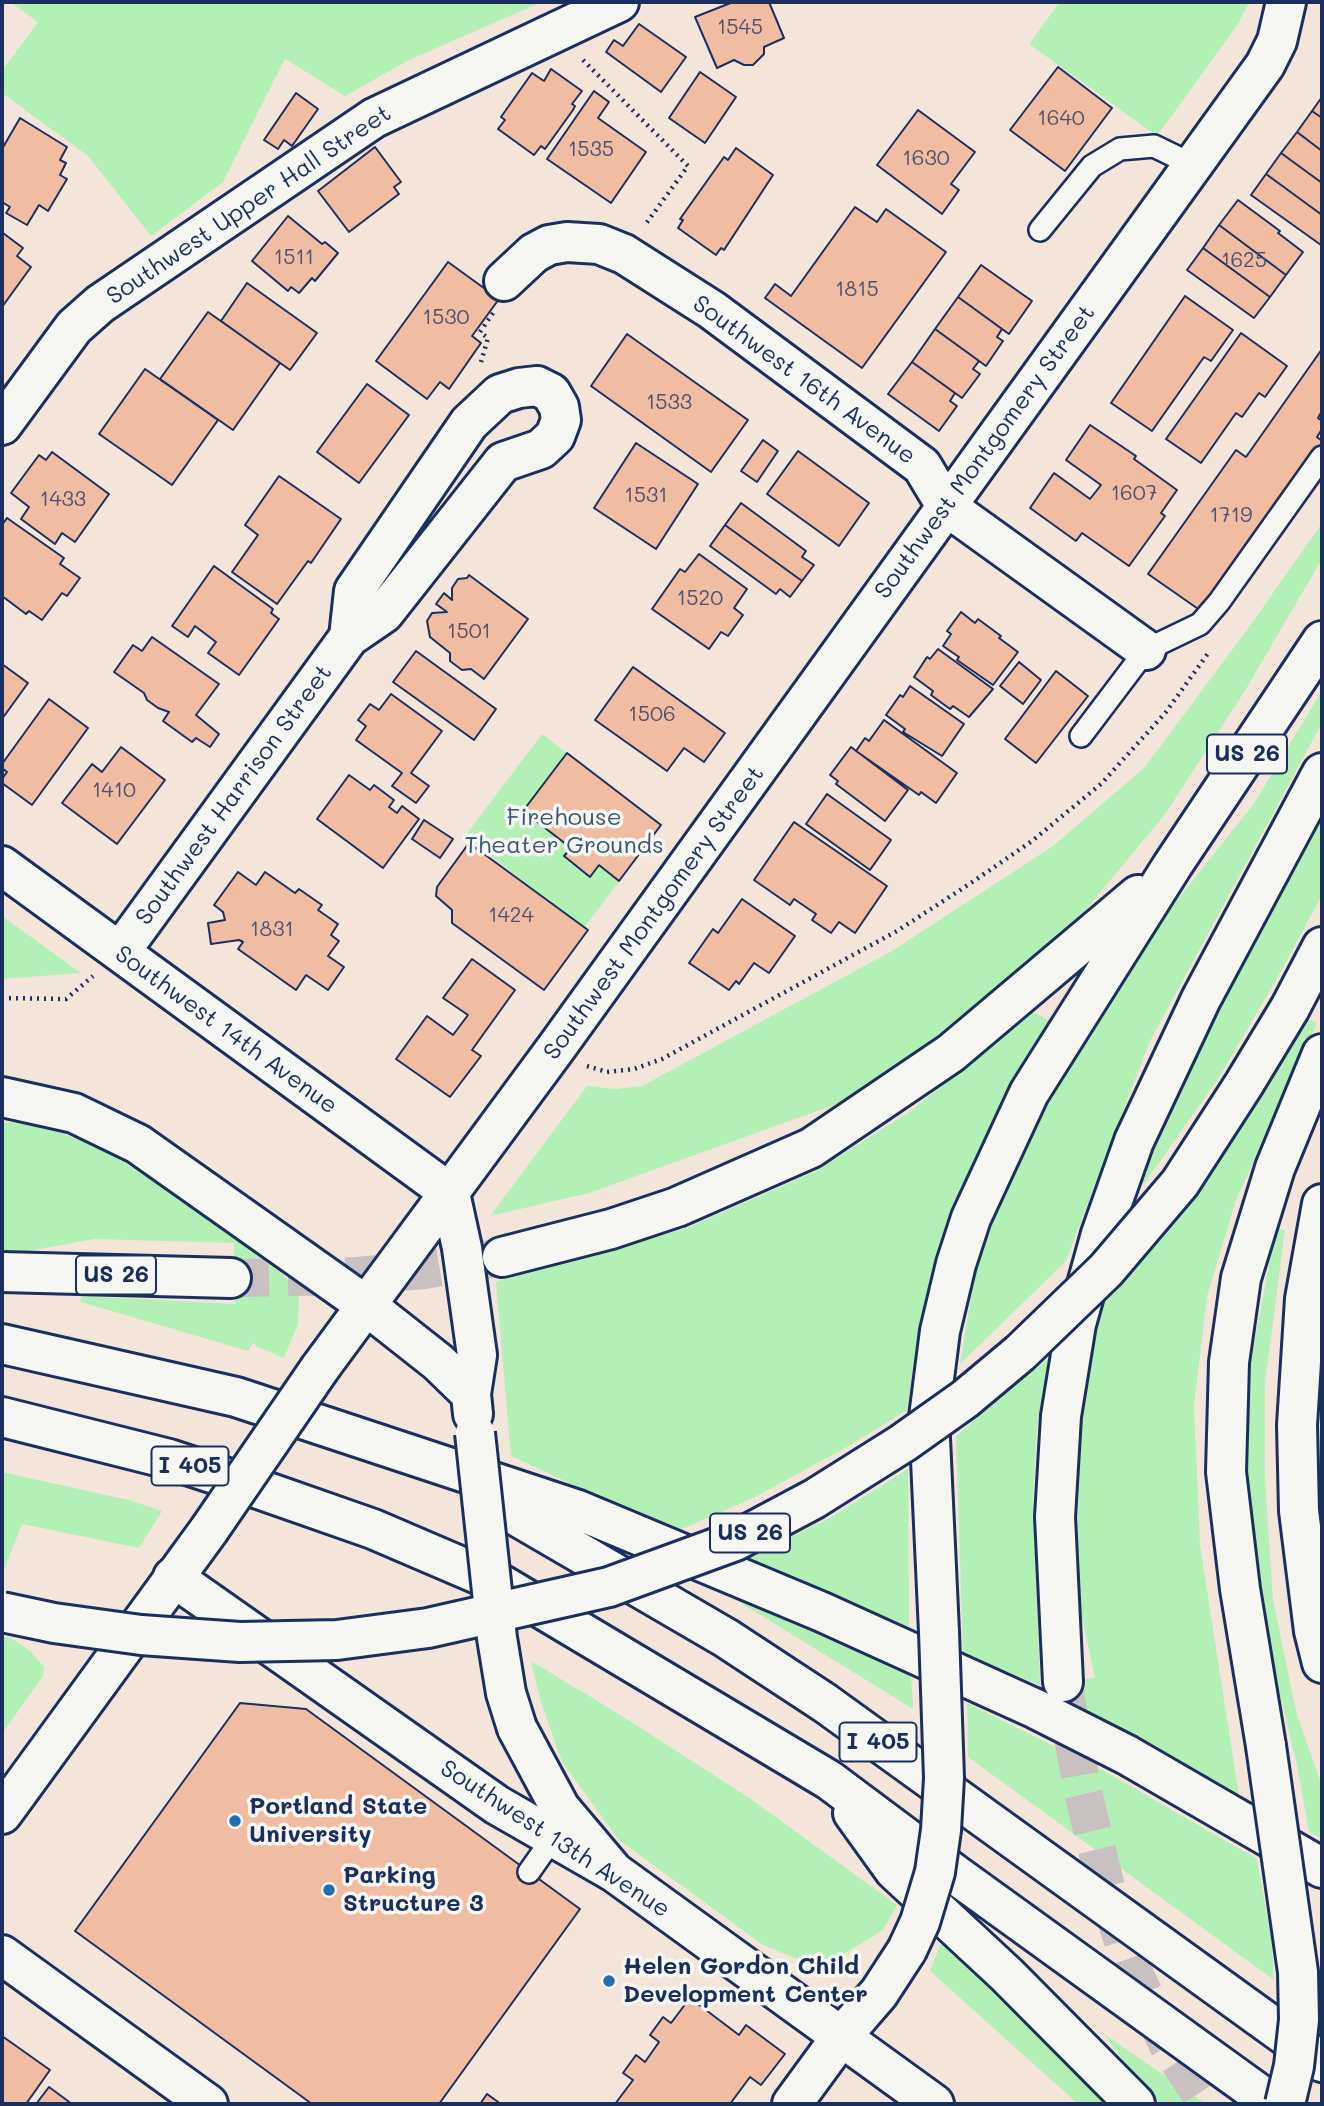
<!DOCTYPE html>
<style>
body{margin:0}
#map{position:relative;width:1324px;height:2106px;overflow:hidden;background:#f4e5da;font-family:Mali,sans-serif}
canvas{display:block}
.frame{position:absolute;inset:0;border:4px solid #1b2f5e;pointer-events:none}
</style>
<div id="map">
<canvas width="1324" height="2106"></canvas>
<div class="frame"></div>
</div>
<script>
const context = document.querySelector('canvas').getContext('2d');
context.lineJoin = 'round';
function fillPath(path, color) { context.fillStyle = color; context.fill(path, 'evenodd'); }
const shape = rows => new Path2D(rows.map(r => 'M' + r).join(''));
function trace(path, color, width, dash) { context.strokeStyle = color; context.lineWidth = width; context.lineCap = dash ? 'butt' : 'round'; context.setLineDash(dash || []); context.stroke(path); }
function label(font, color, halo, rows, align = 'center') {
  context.font = font + ' Mali,sans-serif'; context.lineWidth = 7; context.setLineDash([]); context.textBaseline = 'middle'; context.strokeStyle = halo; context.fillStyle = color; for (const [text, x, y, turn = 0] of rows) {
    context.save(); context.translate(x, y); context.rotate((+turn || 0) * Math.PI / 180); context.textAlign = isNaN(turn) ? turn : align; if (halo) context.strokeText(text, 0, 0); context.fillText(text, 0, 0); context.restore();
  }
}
fillPath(shape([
 [10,2,542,2,409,60,345,96,285,59,223,182,151,236,88,156,2,93,2,71,38,22],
 [1060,2,1249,2,1238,24,1157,136,1029,44],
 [1322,523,1322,559,1246,689,1166,813,1083,913,957,1021,848,1100,589,1193,490,1216,587,1086,616,1089,642,1086,892,951,1053,846,1144,768,1247,630],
 [1322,691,1322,723,1149,1043,1066,1261,960,1364,975,1274,997,1192,1050,1081,1150,934,1253,805],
 [542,734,661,826,584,928,465,836],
 [1322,806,1322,895,1279,975,1218,1079,1146,1181,1129,1201,1160,1123,1202,1035],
 [2,916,81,973,2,979],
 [1032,1011,1051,1022,934,1273,917,1341,907,1410,847,1447,751,1499,675,1532,511,1456,496,1282,687,1228,814,1172,911,1111],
 [1307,1019,1317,1023,1236,1200,1207,1296,1194,1406,1200,1545,1239,1796,1040,1685,963,1654,956,1436,1049,1358,1037,1428,1033,1498,1040,1684,1095,1678,1074,1580,1068,1478,1087,1323,1158,1243,1201,1188,1271,1083],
 [2,1122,24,1123,58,1132,100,1147,187,1202,278,1270,293,1285,299,1299,298,1324,284,1358,258,1347,253,1343,248,1351,81,1302,80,1299,83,1296,235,1304,234,1243,94,1239,23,1252,2,1251],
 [1276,1229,1285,1230,1265,1383,1265,1478,1273,1600,1296,1711,1322,1787,1322,1839,1309,1832,1297,1765,1270,1653,1247,1489,1250,1364],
 [908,1469,909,1627,746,1558,830,1518],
 [2,1472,129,1500,162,1511,139,1548,22,1524,2,1575],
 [720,1590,911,1676,913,1709],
 [2,1636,11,1638,30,1651,44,1667,43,1676,2,1734],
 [531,1661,614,1711,748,1797,897,1905,883,1930,836,1959,800,1960,763,1945,619,1840,562,1762,541,1702],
 [967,1703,1104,1771,1257,1859,1272,1943,1274,1980,968,1757],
 [943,1938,1109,2104,1078,2104,930,1971],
 [1104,2034,1206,2104,1159,2104,1127,2066]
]), '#b3f0b6');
const building = shape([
 [733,2,769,2,784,38,764,47,764,54,753,65,744,65,734,60,717,68,695,17,733,2],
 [639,24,686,57,661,92,606,52,614,40,623,46,639,24],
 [1058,67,1112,108,1065,171,1010,130,1058,67],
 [551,69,582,91,572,104,575,106,573,110,545,149,541,146,534,155,498,129,505,120,501,117,532,73,544,81,551,69],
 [700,72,736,97,705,143,669,118,700,72],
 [594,91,609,102,598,118,646,152,611,203,547,159,594,91],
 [296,93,318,109,292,146,284,140,278,149,264,140,296,93],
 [1322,97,1322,118,1312,111,1322,97],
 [918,110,975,152,951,184,959,190,942,214,877,165,918,110],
 [1312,111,1322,118,1322,151,1297,132,1312,111],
 [20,118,67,147,60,160,66,163,60,175,67,179,48,211,39,205,27,225,6,213,10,207,2,202,2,149,20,118],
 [1297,132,1322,151,1322,183,1281,153,1297,132],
 [375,147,401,182,394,187,399,194,349,232,318,191,375,147],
 [736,148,773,175,724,250,721,248,716,255,678,228,683,220,680,219,724,157,728,160,736,148],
 [1281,153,1322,183,1322,215,1266,174,1281,153],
 [1266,174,1322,215,1321,245,1251,195,1266,174],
 [1238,200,1280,231,1278,233,1303,252,1286,275,1219,225,1238,200],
 [855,207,877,222,886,209,946,252,862,368,765,298,775,284,791,296,855,207],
 [288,216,322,244,325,242,338,253,315,281,312,278,299,293,291,287,288,291,252,261,288,216],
 [1219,225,1286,275,1270,297,1203,248,1219,225],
 [3,233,23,248,17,256,31,267,2,307,3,233],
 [1203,248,1270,297,1254,318,1187,270,1203,248],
 [448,262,499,299,472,336,481,343,449,389,440,382,427,399,376,361,448,262],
 [981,265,1032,301,1009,334,958,297,981,265],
 [247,283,317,333,290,370,221,321,247,283],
 [1185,296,1233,330,1211,361,1204,357,1152,431,1111,403,1185,296],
 [958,297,1002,329,997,337,1003,341,986,366,935,329,958,297],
 [208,312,280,363,233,430,160,379,208,312],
 [935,329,979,361,973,369,980,374,962,398,912,362,935,329],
 [1241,333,1287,366,1265,397,1259,393,1242,417,1236,413,1201,463,1166,439,1241,333],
 [627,334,748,420,711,472,591,386,627,334],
 [1322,349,1322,411,1318,418,1322,421,1322,429,1317,437,1322,441,1322,445,1204,613,1148,574,1236,450,1246,457,1322,349],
 [912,362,955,393,950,401,957,406,939,431,888,394,912,362],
 [145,369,218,420,172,485,99,434,145,369],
 [367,384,409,415,359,483,317,452,367,384],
 [1090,425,1136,456,1134,459,1177,490,1161,513,1165,516,1129,566,1082,533,1076,541,1030,508,1054,473,1090,499,1101,485,1066,460,1090,425],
 [763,440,778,451,757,482,741,471,763,440],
 [636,443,698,484,656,549,594,508,636,443],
 [798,451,869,503,839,546,767,494,798,451],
 [52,452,109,494,75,542,62,533,55,544,21,519,29,507,11,493,39,455,46,460,52,452],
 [279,476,341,519,311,563,308,561,277,604,232,572,258,535,245,525,279,476],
 [741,503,806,551,802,557,814,565,802,581,725,525,741,503],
 [7,518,64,558,60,564,80,578,67,596,62,593,42,620,29,611,26,614,2,596,2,525,7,518],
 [725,525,802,581,790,597,780,589,776,594,710,546,725,525],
 [699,554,747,589,734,608,743,615,728,636,721,632,709,649,652,609,680,569,685,572,699,554],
 [214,566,273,609,271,613,279,619,239,675,208,653,216,642,195,626,188,637,172,626,214,566],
 [469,575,528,619,484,679,471,669,462,670,450,661,450,653,430,637,427,621,432,613,447,612,436,604,444,593,452,600,452,588,458,579,467,578,469,575],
 [961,612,975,623,978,619,1001,636,999,638,1018,652,993,685,957,660,959,657,943,646,951,634,947,631,961,612],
 [152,637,219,684,196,715,219,734,210,747,196,738,192,742,163,721,169,712,158,708,147,700,144,693,114,672,133,645,142,651,152,637],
 [938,649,993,689,969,717,953,706,950,709,931,695,933,691,914,677,927,657,930,659,938,649],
 [416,651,496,709,474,740,393,682,416,651],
 [1019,662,1041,680,1023,704,1000,686,1019,662],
 [2,664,28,683,2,719,2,664],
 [633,667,725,733,704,762,684,748,667,771,595,720,633,667],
 [1056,671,1088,696,1036,763,1005,739,1056,671],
 [910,686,964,724,942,756,903,732,905,729,886,715,900,695,903,697,910,686],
 [391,694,442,731,411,773,429,786,416,803,392,786,402,773,356,740,366,726,358,720,370,704,379,710,391,694],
 [49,699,88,728,32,805,2,783,2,779,7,772,2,768,2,764,49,699],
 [884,720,957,773,936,803,921,792,919,795,856,751,865,738,869,741,884,720],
 [121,747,165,780,117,844,62,803,92,764,102,772,121,747],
 [851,747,908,790,885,821,836,784,838,781,830,775,851,747],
 [567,753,661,825,619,881,599,865,590,877,564,856,571,848,523,811,567,753],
 [349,775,370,790,374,785,394,800,389,807,397,813,402,806,419,819,383,868,317,819,349,775],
 [827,794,891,840,870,870,806,824,827,794],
 [424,820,453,839,440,858,412,839,424,820],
 [794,822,887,886,855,933,839,922,831,933,812,920,816,914,794,899,790,905,754,880,794,822],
 [469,843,588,930,544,990,452,923,452,910,436,896,437,887,469,843],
 [238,872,256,885,265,872,295,893,299,889,322,905,318,910,338,924,331,935,339,941,328,956,344,967,328,990,306,975,296,990,238,949,243,942,239,940,211,944,208,923,225,920,223,912,214,905,238,872],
 [742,899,795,936,769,973,754,963,739,984,736,981,729,990,689,963,713,929,718,933,742,899],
 [472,959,515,990,472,1050,481,1056,450,1097,396,1059,427,1016,453,1035,468,1015,443,998,472,959],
 [240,1703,306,1709,580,1909,439,2104,312,2104,75,1931,240,1703],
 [690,1998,739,2035,746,2025,785,2054,761,2085,750,2077,730,2104,615,2104,633,2080,623,2073,636,2055,645,2062,659,2042,650,2035,663,2017,671,2023,690,1998],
 [2,2036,50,2070,26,2104,2,2104,2,2036],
 [49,2087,72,2104,36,2104,49,2087],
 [487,2094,501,2104,480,2104,487,2094]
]);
fillPath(building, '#f0bca2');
trace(building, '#1b2f5e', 2);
trace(shape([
 [231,1278,356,1276,424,1270,496,1258],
 [1063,1682,1082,1788,1108,1896,1133,1971,1168,2045,1207,2104]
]), '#c9c1c1', 38, [38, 19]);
const service = shape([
 [1040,230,1092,166,1120,149,1154,146,1193,165],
 [1081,736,1146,650,1200,624,1219,602,1322,457],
 [529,1872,553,1838]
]);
const minor = shape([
 [504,281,534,253,549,245,567,242,599,244,624,254,712,310,922,466,946,506,1146,650],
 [537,386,551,393,559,407,561,420,555,436,541,449,503,462,384,613,349,637,354,591,469,423,500,394,519,388,537,386],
 [2,425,74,327,100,304,374,118,619,2],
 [2,866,450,1193],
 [120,952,349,637],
 [173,1577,497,1805,612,1871]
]);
const tertiary = shape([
 [320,1368,556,1048,1265,65,1277,41,1286,2],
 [2,1814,209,1530]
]);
const secondary = shape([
 [450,1193,462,1248,477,1355,471,1394],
 [367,1306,438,1362,471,1394,473,1414],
 [517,1728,560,1808,614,1872,934,2104],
 [2,1955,208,2104]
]);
const primary = shape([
 [792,2104,841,2037]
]);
const motorway = shape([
 [1290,1008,1322,947],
 [2,1097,74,1113,138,1144,367,1306],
 [1322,1204,1305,1299,1297,1425,1299,1511,1314,1631,1322,1663],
 [502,1257,611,1229,677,1207,811,1148,951,1053,1138,895],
 [2,1272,231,1278],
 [2,1344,236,1397,578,1510,822,1612,1036,1709,1127,1755,1322,1868],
 [2,1417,169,1459,233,1480,373,1529,499,1583,829,1780,956,1875,1273,2104],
 [484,1497,726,1638,825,1703,1322,2062],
 [939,1632,929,1417,940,1331,956,1264,971,1218,1029,1093,1172,866,1322,641],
 [1063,1682,1055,1517,1061,1416,1076,1324,1101,1234,1134,1141,1201,999,1322,773],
 [1266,1746,1240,1589,1226,1472,1229,1362,1241,1278,1275,1168,1322,1054],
 [853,1813,894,1870,1007,1975,1135,2104],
 [841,2037,879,1993,907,1950]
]);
trace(service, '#1b2f5e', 26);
trace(minor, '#1b2f5e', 44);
trace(tertiary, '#1b2f5e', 44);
trace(secondary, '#1b2f5e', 44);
trace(primary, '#1b2f5e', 44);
trace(motorway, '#1b2f5e', 44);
trace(shape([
 [583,60,688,166,645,225],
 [481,362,488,338,480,332,493,313],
 [2,998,66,999,93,976],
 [587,1066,607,1072,634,1069,662,1059,897,931,974,881,1032,841,1101,784,1166,712,1209,652]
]), '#1b2f5e', 4.5, [2, 5]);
trace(service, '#f6f6f2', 21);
trace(minor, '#f6f6f2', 38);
trace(tertiary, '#f6f6f2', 38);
trace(secondary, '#f6f6f2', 38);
trace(primary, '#f6f6f2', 38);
trace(motorway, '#f6f6f2', 38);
const tertiaryBridge = shape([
 [209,1530,320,1368]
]);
const secondaryBridge = shape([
 [475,1433,497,1638,506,1693,517,1728]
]);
const motorwayBridge = shape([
 [2,1612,54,1623,141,1635,240,1642,337,1640,428,1628,609,1587,735,1541,814,1499,903,1443,965,1399,1020,1353,1106,1270,1180,1183,1244,1084,1290,1008],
 [1266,1746,1298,1972,1299,2020,1294,2066,1285,2104],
 [907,1950,920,1922,935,1872,941,1830,944,1778,939,1632]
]);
trace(tertiaryBridge, '#1b2f5e', 44, []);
trace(secondaryBridge, '#1b2f5e', 44, []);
trace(motorwayBridge, '#1b2f5e', 44, []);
trace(tertiaryBridge, '#f6f6f2', 38);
trace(secondaryBridge, '#f6f6f2', 38);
trace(motorwayBridge, '#f6f6f2', 38);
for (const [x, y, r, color] of [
 [235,1821,7,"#1f6fb2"],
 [329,1890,7,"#1f6fb2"],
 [609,1981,7,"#1f6fb2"]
]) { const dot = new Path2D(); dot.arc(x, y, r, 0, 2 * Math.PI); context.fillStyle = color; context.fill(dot); trace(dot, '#f6f6f2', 2.5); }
label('21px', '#50526f', null, [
 ["1545",740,28],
 ["1640",1061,119],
 ["1535",591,150],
 ["1630",926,159],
 ["1511",294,258],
 ["1625",1244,261],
 ["1815",857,290],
 ["1530",446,318],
 ["1533",669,403],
 ["1607",1134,494],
 ["1531",646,496],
 ["1433",63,500],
 ["1719",1231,516],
 ["1520",700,599],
 ["1501",469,632],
 ["1506",652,715],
 ["1410",114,791],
 ["1424",511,916],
 ["1831",272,930]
]);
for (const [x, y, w] of [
 [1247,754,80],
 [116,1275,80],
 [190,1466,77],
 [750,1533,80],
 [878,1742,77]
]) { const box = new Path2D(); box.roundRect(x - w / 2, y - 19.5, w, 39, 5); context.fillStyle = '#f6f6f2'; context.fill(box); trace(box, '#1b2f5e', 2); }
label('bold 23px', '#1b2f5e', null, [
 ["US 26",1247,754],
 ["US 26",116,1275],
 ["I 405",190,1466],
 ["US 26",750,1533],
 ["I 405",878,1742]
]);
label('24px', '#1b2f5e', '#f6f6f2', [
 ["Southwest Upper Hall Street",249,205,-34],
 ["Southwest 16th Avenue",804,380,36],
 ["Southwest Montgomery Street",985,452,-54],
 ["Southwest Harrison Street",234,795,-54],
 ["Southwest Montgomery Street",654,913,-54],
 ["Southwest 14th Avenue",226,1030,36],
 ["Southwest 13th Avenue",555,1839,33]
]);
label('24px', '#395670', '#f6f6f2', [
 ["Firehouse",564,818],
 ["Theater Grounds",564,846]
]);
label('bold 24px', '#1b2f5e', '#f6f6f2', [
 ["Portland State",249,1807],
 ["University",249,1835],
 ["Parking",343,1876],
 ["Structure 3",343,1904],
 ["Helen Gordon Child",623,1967],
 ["Development Center",623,1995]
], 'left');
</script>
